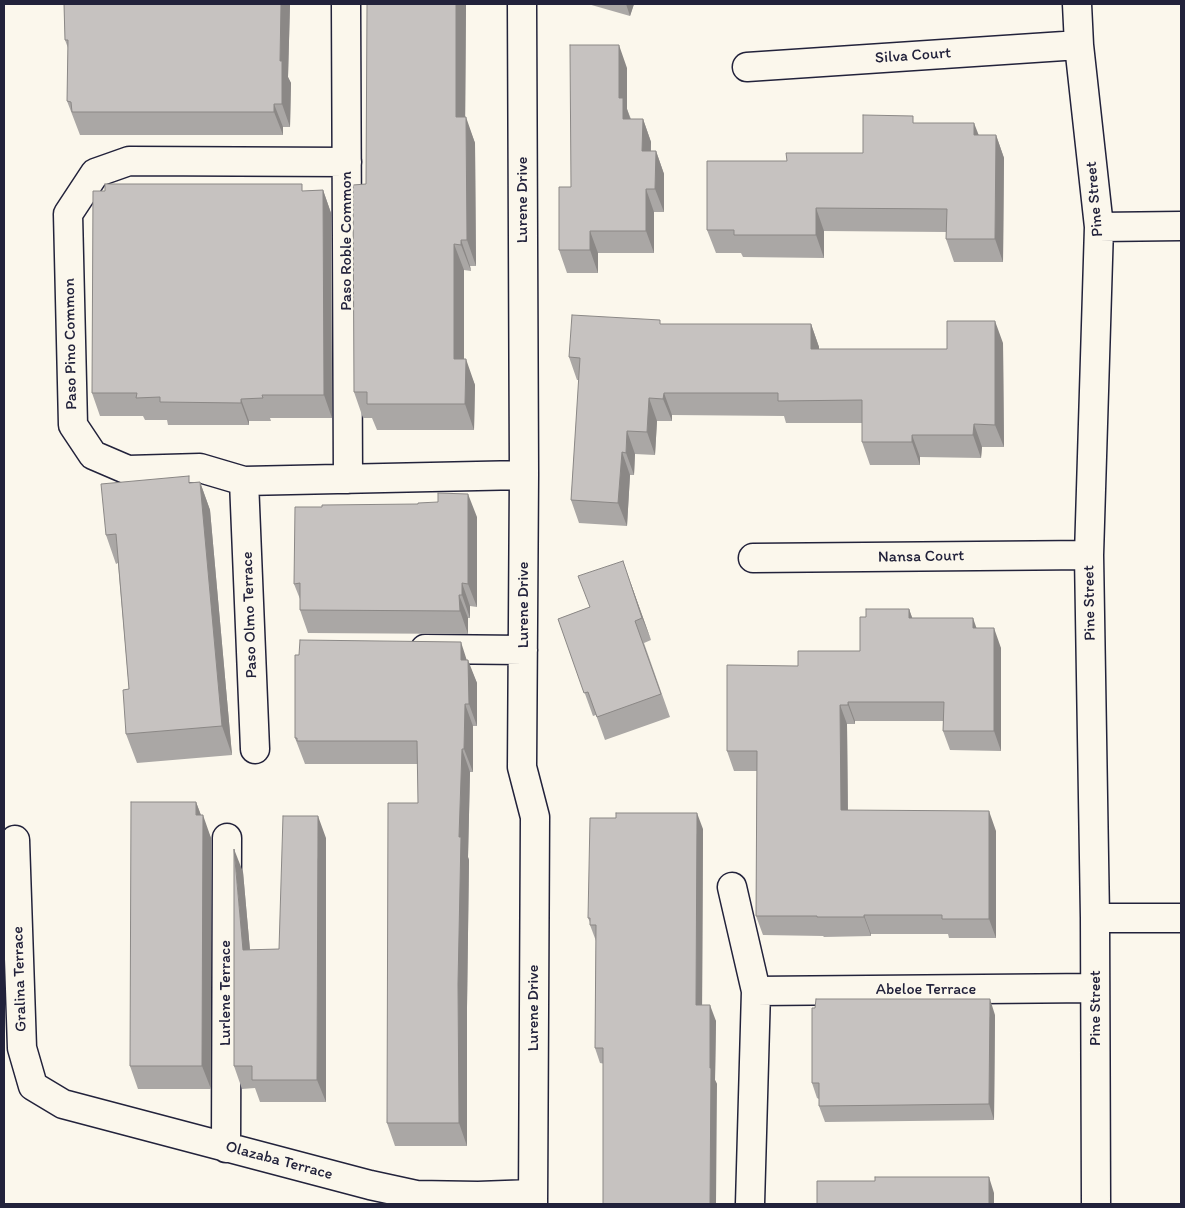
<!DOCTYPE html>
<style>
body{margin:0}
#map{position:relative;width:1185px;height:1208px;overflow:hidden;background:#fbf7ec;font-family:Itim,sans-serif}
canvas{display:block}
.frame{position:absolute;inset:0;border:5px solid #22223b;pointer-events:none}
</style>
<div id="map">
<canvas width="1185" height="1208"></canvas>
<div class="frame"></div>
</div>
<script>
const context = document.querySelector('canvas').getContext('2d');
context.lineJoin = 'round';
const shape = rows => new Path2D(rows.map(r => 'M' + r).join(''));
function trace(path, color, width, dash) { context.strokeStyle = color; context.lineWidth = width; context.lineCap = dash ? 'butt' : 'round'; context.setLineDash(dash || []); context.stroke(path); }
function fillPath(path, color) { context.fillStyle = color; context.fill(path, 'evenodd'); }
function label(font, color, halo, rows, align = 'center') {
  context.font = font + ' Itim,sans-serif'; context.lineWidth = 5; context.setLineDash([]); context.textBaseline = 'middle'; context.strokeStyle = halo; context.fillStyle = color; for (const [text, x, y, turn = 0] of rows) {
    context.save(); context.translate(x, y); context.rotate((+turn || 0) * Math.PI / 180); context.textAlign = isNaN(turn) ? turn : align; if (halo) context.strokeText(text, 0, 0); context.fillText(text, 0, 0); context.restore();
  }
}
const street = shape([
 [346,4,348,479],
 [522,4,524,475,522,767,535,817,533,1204],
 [1077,4,1079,45,1099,227,1089,555,1095,918,1096,1204],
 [747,67,1079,45],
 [347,162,129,161,95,173,68,214,73,425,93,455,128,470,200,468,244,481,524,475],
 [1099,227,1181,226],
 [244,481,255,749],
 [753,558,1089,555],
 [425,649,523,650],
 [15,840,22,1048,33,1086,63,1104,370,1185,416,1195,478,1196,533,1194],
 [732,887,756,991,750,1204],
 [1095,918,1181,918],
 [756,991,1095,988],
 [226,1148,227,838]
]);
trace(street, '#22223b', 31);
trace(street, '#fbf7ec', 28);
fillPath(shape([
 [64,4,292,4,292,5,290,5,288,77,291,83,290,127,283,127,283,135,80,135,67,101,68,48,65,40],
 [466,4,465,117,475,143,476,266,470,266,471,271,464,270,464,359,475,385,474,430,377,430,372,418,363,418,354,392],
 [588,4,634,4,630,16],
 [627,68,627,109,631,119,643,119,651,142,651,151,656,151,664,174,664,212,654,212,654,253,598,253,598,273,567,273,559,250,571,187],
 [916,123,979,135,996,135,1004,158,1003,262,954,262,946,239,946,232,824,231,824,258,743,257,741,253,716,253,707,230,787,161,863,153],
 [323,190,331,213,332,418,270,418,271,421,249,421,249,425,168,425,167,420,145,420,143,416,100,416,92,393,305,191],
 [661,324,811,324,819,347,819,349,947,349,1003,343,1004,447,982,447,981,458,920,457,920,465,870,465,862,442,862,423,786,423,784,416,672,415,672,421,657,421,655,455,635,454,634,475,630,475,627,526,579,523,571,500,579,380,577,380,569,357],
 [200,482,210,510,232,755,137,763,126,734,129,689,118,563,116,564,106,535,192,483],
 [477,517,477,607,470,606,470,618,468,618,468,634,308,633,300,610,300,599,294,584],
 [631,584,651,640,644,643,670,717,605,740,596,715,593,716,558,619,590,607],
 [909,609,912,618,977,628,1001,648,1001,751,950,750,943,731,943,721,855,721,855,724,847,724,848,810,996,831,996,938,949,938,948,934,871,934,871,936,824,937,823,936,763,935,756,916,757,771,734,771,727,751,798,666,860,651,866,617],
 [467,660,477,683,477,726,473,726,473,772,470,772,468,857,469,860,467,1007,467,1146,395,1146,387,1123,418,803,418,764,305,764,295,738],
 [196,802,201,815,211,838,211,1089,138,1089,130,1066],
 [703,829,702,1005,716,1021,715,1080,717,1084,600,1063,595,1048,596,941,590,925,590,922,588,918],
 [326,838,326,1102,260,1102,255,1088,242,1089,234,1066,243,872,250,950,279,949],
 [995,1015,994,1120,825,1122,819,1106,819,1099,817,1098,812,1083]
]), '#aaa7a5');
fillPath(shape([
 [281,4,289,4,290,5,288,77,291,83,290,127,282,104,280,61],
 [456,4,466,4,465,142,456,117],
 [626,4,634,4,630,16],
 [619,45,627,68,627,109,631,121,623,119,619,98],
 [274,104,283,127,283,135,274,112],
 [466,117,475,143,476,266,467,240],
 [643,119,651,142,650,174,642,151],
 [974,123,983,146,974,135],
 [996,135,1004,158,1003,262,995,239],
 [656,151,664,174,664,212,655,189],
 [646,189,654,212,654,253,646,231],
 [323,190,331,213,332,418,324,395],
 [816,208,824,231,824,258,816,235],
 [590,231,598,253,598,273,590,250],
 [461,240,470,266,471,271,461,245],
 [454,244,464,270,464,385,454,359],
 [995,321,1003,343,1004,447,995,425],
 [811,324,819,347,819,372,811,349],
 [466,359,475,385,474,430,465,404],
 [664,393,672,415,672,421,663,399],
 [649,398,657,421,655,455,647,432],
 [241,399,249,421,249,425,241,403],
 [974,424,982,447,981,458,973,435],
 [627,431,635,454,634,475,626,453],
 [912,435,920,457,920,465,912,442],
 [622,452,630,475,627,526,618,503],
 [200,482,210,510,232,755,222,726],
 [468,494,477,517,477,607,468,584],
 [623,561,631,584,651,640,642,618],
 [462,583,470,606,470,618,462,595],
 [459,595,468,618,468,634,460,611],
 [909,609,916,628,909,618],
 [973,618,980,638,973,628],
 [994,628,1001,648,1001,751,994,731],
 [461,642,468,664,468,660,477,683,477,726,469,704,461,660],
 [848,702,855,721,855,724,848,705],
 [465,704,473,726,473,772,464,749],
 [840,705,847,724,848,830,841,810],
 [462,749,470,772,468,857,469,860,467,1007,467,1146,459,1123,458,984,459,837],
 [196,802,203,821,203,815,211,838,211,1089,202,1066],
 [989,811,996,831,996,938,989,919],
 [697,813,703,829,702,1021,696,1005],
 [318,816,326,838,326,1102,317,1080],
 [234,849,243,872,252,973,243,950],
 [864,915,871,934,871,936,864,917],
 [990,999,995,1015,994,1120,989,1104],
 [710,1005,716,1021,715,1080,717,1084,716,1204,710,1204],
 [989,1177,994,1193,994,1204,989,1204]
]), '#8b8886');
const building = shape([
 [64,4,281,4,280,61,282,61,282,104,274,104,274,112,72,112,71,102,67,101,68,40,65,40,64,4],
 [367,4,456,4,456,117,466,117,467,240,461,240,461,245,454,244,454,359,466,359,465,404,367,404,367,392,354,392,353,185,366,184,367,4],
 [570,45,619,45,619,98,623,98,623,119,643,119,642,151,656,151,655,189,646,189,646,231,590,231,590,250,559,250,559,187,571,187,570,45],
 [863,115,913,116,913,123,974,123,974,135,996,135,995,239,946,239,947,209,816,208,816,235,734,235,734,230,707,230,707,161,787,161,786,153,863,153,863,115],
 [105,184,302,184,302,191,323,190,324,395,262,395,263,398,241,399,241,403,160,402,160,397,136,398,137,393,92,393,93,191,105,191,105,184],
 [572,315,660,320,660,324,811,324,811,349,947,349,947,321,995,321,995,425,974,424,973,435,912,435,912,442,862,442,862,400,778,401,778,393,664,393,663,399,649,398,647,432,627,431,626,453,622,452,618,503,571,500,580,358,569,357,572,315],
 [189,476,189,483,200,482,222,726,126,734,123,690,129,689,116,534,106,535,101,484,189,476],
 [438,493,468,494,468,584,462,583,462,595,459,595,460,611,300,610,300,583,294,584,295,507,322,507,322,505,418,504,418,503,438,502,438,493],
 [623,561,642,618,635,621,661,694,597,717,588,692,584,693,558,619,590,607,578,576,623,561],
 [866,609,909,609,909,618,973,618,973,628,994,628,994,731,943,731,944,702,848,702,848,705,840,705,841,810,989,811,989,919,942,919,942,915,864,915,864,917,817,917,817,916,756,916,757,751,727,751,727,665,798,666,798,651,860,651,860,617,866,617,866,609],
 [300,640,461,642,461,660,468,660,469,704,465,704,464,749,462,749,459,837,461,837,458,984,459,1123,387,1123,388,803,418,803,417,741,297,741,297,738,295,738,295,655,299,655,300,640],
 [131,802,196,802,196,815,203,815,202,1066,130,1066,131,802],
 [616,813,697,813,696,1005,710,1005,710,1068,711,1068,710,1204,603,1204,603,1048,595,1048,596,925,590,925,590,918,588,918,590,818,616,818,616,813],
 [283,816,318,816,317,1080,252,1080,252,1066,234,1066,234,849,243,950,279,949,283,816],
 [816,999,990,999,989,1104,819,1106,819,1083,812,1083,812,1008,815,1008,816,999],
 [875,1177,989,1177,989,1204,817,1204,817,1181,875,1181,875,1177]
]);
fillPath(building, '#c6c2c0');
trace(building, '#8b8886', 1);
label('16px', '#22223b', '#fbf7ec', [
 ["Silva Court",913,56,-4],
 ["Pine Street",1095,199,-95],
 ["Lurene Drive",523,200,-90],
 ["Paso Roble Common",347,241,-90],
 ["Paso Pino Common",71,344,-91],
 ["Nansa Court",921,557,-1],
 ["Pine Street",1090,603,-91],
 ["Lurene Drive",524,605,-90],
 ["Paso Olmo Terrace",250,615,-92],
 ["Gralina Terrace",20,979,-92],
 ["Abeloe Terrace",926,990],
 ["Lurlene Terrace",226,993,-90],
 ["Lurene Drive",534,1008,-90],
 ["Pine Street",1096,1008,-90],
 ["Olazaba Terrace",279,1161,15]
]);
</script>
